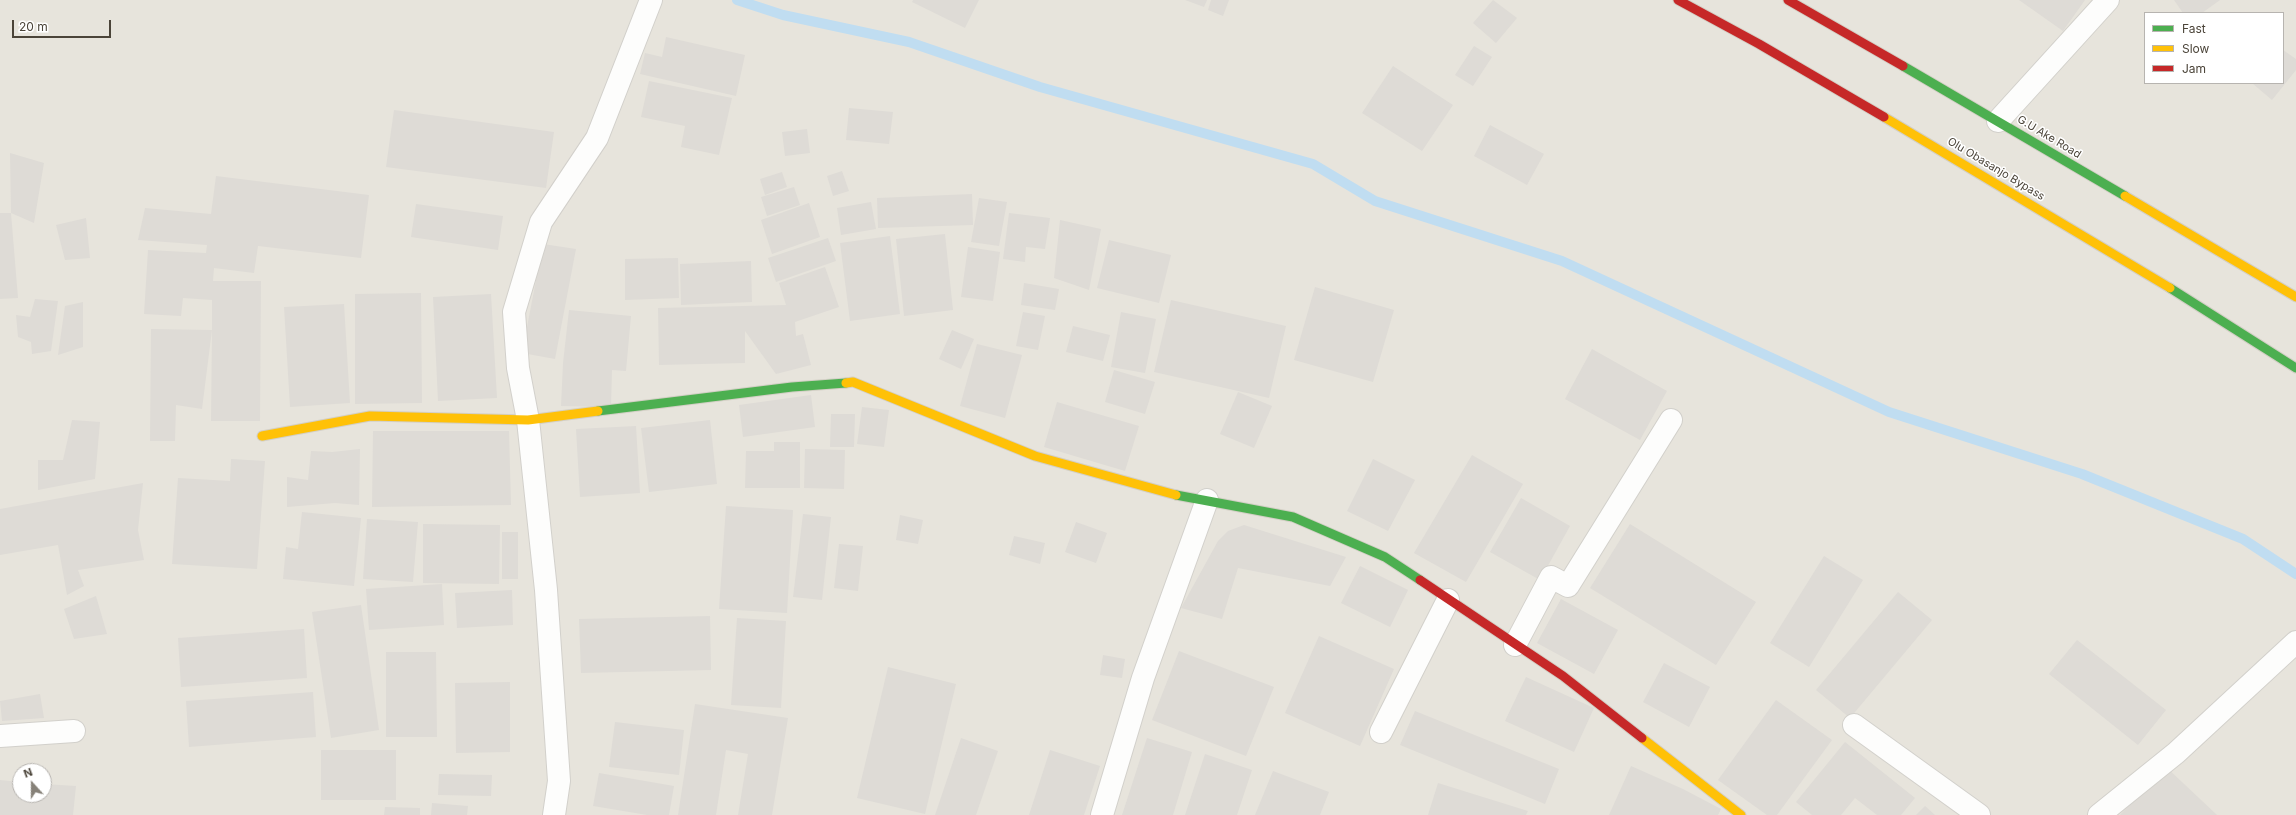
<!DOCTYPE html>
<style>
body{margin:0}
#map{position:relative;width:2296px;height:815px;overflow:hidden;background:#f4f2ee;font-family:Inter,sans-serif}
canvas{display:block}
.legend{position:absolute;left:2144px;top:12px;width:140px;height:72px;box-sizing:border-box;background:#fff;border:1px solid #b7b4b0;margin:0;padding:5px 7px;list-style:none;font-size:12px;color:#4b4439}
.legend li{display:flex;align-items:center;gap:8px;height:20px}
.legend b{width:20px;border:1px solid #b7b4b0}
.north{position:absolute;left:12px;top:763px;width:40px;height:40px;box-sizing:border-box;background:#fff;border:1px solid #b7b4b0;border-radius:50%;rotate:339deg;font-size:11px;font-weight:700;line-height:16px;text-align:center;color:#4b4439}
.north::after{content:'';display:block;margin:auto;width:14px;height:18px;background:#868178;clip-path:polygon(50% 0,100% 100%,50% 72%,0 100%)}
.scale{position:absolute;left:12px;top:20px;width:99px;height:18px;box-sizing:border-box;border:2px solid #4b4439;border-top:0;padding-left:5px;font-size:12px;line-height:14px;white-space:nowrap;color:#4b4439;-webkit-text-stroke:3px #fff;paint-order:stroke}
</style>
<div id="map">
<canvas width="2296" height="815"></canvas>
<ul class="legend">
<li><b style="height:5px;background:#4caf50"></b>Fast</li>
<li><b style="height:5px;background:#ffc107"></b>Slow</li>
<li><b style="height:5px;background:#c62828"></b>Jam</li>
</ul>
<div class="north">N</div>
<div class="scale">20 m</div>
</div>
<script>
const context = document.querySelector('canvas').getContext('2d');
context.lineJoin = 'round';
function fillPath(path, color) { context.fillStyle = color; context.fill(path, 'evenodd'); }
const shape = rows => new Path2D(rows.map(r => 'M' + r).join(''));
function trace(path, color, width, dash) { context.strokeStyle = color; context.lineWidth = width; context.lineCap = dash ? 'butt' : 'round'; context.setLineDash(dash || []); context.stroke(path); }
function label(font, color, halo, rows, align = 'center') {
  context.font = font + ' Inter,sans-serif'; context.lineWidth = 3; context.setLineDash([]); context.textBaseline = 'middle'; context.strokeStyle = halo; context.fillStyle = color; for (const [text, x, y, turn = 0] of rows) {
    context.save(); context.translate(x, y); context.rotate((+turn || 0) * Math.PI / 180); context.textAlign = isNaN(turn) ? turn : align; if (halo) context.strokeText(text, 0, 0); context.fillText(text, 0, 0); context.restore();
  }
}
fillPath(shape([
 [0,0,2296,0,2296,815,0,815],
 [2145,13,2283,13,2283,83,2145,83],
 [20,771,44,771,44,795,20,795]
]), '#e7e4dc');
trace(shape([
 [737,0,783,15,909,42,1040,87,1313,164,1375,201,1562,261,1889,412,2082,474,2243,539,2296,574]
]), '#c0ddf1', 10);
fillPath(shape([
 [913,0,979,0,965,28,912,2],
 [1185,0,1207,0,1204,7],
 [1211,0,1229,0,1223,16,1208,10],
 [1493,0,1517,18,1496,43,1473,23],
 [2019,0,2085,0,2063,31],
 [2174,0,2220,0,2202,13,2183,13],
 [666,37,745,55,736,96,640,74,645,53,662,57],
 [1474,46,1492,57,1473,86,1455,75],
 [2283,50,2296,59,2296,70,2272,100,2252,83,2283,83],
 [1393,66,1453,105,1422,151,1362,113],
 [649,81,732,98,719,155,681,147,685,126,641,117],
 [849,108,893,112,889,144,846,140],
 [394,110,554,132,546,188,386,167],
 [1490,125,1544,154,1527,185,1474,156],
 [807,129,810,153,785,156,782,132],
 [10,153,44,163,34,223,11,213,18,298,0,299,0,213,11,213],
 [842,171,849,191,833,196,827,176],
 [782,172,787,187,765,195,760,179],
 [216,176,369,195,361,258,258,246,254,273,214,268,213,281,261,281,260,421,211,421,212,330,202,409,176,405,175,441,150,441,151,329,212,330,212,300,183,298,181,316,144,314,148,250,206,253,207,245,138,240,145,208,211,214],
 [794,187,800,205,767,216,761,197],
 [972,194,973,225,878,228,877,198],
 [979,198,1007,202,999,246,971,242],
 [871,202,876,229,841,235,837,208],
 [809,203,820,237,772,254,761,220],
 [416,204,503,216,498,250,411,237],
 [1009,213,1050,218,1045,249,1026,247,1025,262,1003,259],
 [86,218,90,258,65,260,56,225],
 [1060,220,1101,229,1089,290,1054,278],
 [945,234,953,310,904,316,896,239],
 [890,236,900,314,850,321,840,243],
 [828,238,836,261,776,282,768,258],
 [1109,240,1171,255,1159,303,1097,288],
 [543,244,576,249,555,359,522,353],
 [968,247,1000,252,993,301,961,297],
 [678,258,679,298,625,300,625,259],
 [751,261,752,302,681,305,680,264],
 [825,267,839,307,795,322,796,336,803,334,811,365,776,374,745,331,745,363,659,365,658,308,786,305,779,283],
 [1024,283,1059,289,1055,310,1021,305],
 [1315,287,1394,310,1373,382,1294,360],
 [421,293,422,403,355,404,355,294],
 [491,294,497,398,438,401,433,297],
 [35,299,58,301,51,351,32,354,31,342,18,337,16,315,30,317],
 [1171,300,1286,326,1269,398,1154,372],
 [83,302,83,347,58,355,65,306],
 [344,304,350,403,290,407,284,307],
 [569,310,631,316,626,371,612,370,611,407,561,406,563,363],
 [1023,312,1045,316,1038,350,1016,346],
 [1121,312,1156,319,1145,373,1111,367],
 [1073,326,1110,335,1103,361,1066,352],
 [952,330,974,339,961,369,939,359],
 [977,344,1022,355,1005,418,960,406],
 [1592,349,1667,391,1640,440,1565,399],
 [1114,370,1155,382,1145,414,1105,402],
 [1238,392,1272,406,1254,448,1220,434],
 [811,395,815,427,743,437,739,405],
 [1057,402,1139,426,1125,471,1044,447],
 [862,407,889,410,884,447,857,444],
 [831,414,855,414,854,447,830,447],
 [72,420,100,422,95,479,38,490,38,460,63,460],
 [710,420,717,484,649,492,641,428],
 [636,426,640,493,580,497,576,429],
 [373,431,509,431,511,505,372,507],
 [774,442,800,442,800,488,745,488,746,451,774,451],
 [360,449,359,505,335,503,287,507,287,477,308,480,311,451,332,452],
 [805,449,845,450,844,489,804,488],
 [1472,455,1523,484,1466,582,1414,553],
 [231,459,265,461,257,569,172,564,178,478,230,481],
 [1373,459,1415,480,1388,531,1347,511],
 [143,483,138,530,144,560,78,570,84,586,67,595,58,545,0,555,0,509],
 [1521,498,1570,526,1540,580,1490,552],
 [726,506,793,510,787,613,719,609],
 [302,512,361,518,354,586,283,579,286,547,298,549],
 [803,514,831,517,822,600,793,597],
 [900,515,923,520,918,544,896,540],
 [367,519,418,522,413,582,363,579],
 [1076,522,1107,533,1096,563,1065,552],
 [423,524,500,525,499,584,423,583],
 [1630,524,1756,602,1716,665,1590,588],
 [1244,525,1346,557,1330,586,1238,568,1222,619,1181,608,1218,541,1228,531],
 [502,532,518,532,518,579,502,579],
 [1014,536,1045,543,1040,564,1009,555],
 [839,544,863,546,858,591,834,588],
 [1824,556,1863,580,1809,667,1770,643],
 [1360,566,1408,590,1390,627,1341,603],
 [442,584,444,625,369,630,366,589],
 [512,590,513,625,457,628,455,593],
 [1898,592,1932,620,1850,718,1816,690],
 [96,596,107,634,74,639,64,609],
 [1561,599,1618,630,1594,674,1537,643],
 [361,605,379,730,331,738,312,612],
 [710,616,711,670,581,673,579,619],
 [737,618,786,621,781,708,731,705],
 [304,629,307,678,181,687,178,638],
 [1319,636,1394,669,1360,746,1285,713],
 [2077,640,2166,710,2138,745,2049,674],
 [1179,651,1274,687,1246,756,1152,720],
 [386,652,436,652,437,737,386,737],
 [1103,655,1125,659,1122,678,1100,675],
 [1664,663,1710,687,1689,727,1643,702],
 [888,667,956,684,925,814,857,798],
 [1526,677,1594,708,1574,752,1505,721],
 [510,682,510,752,456,753,455,683],
 [313,692,316,737,189,747,186,701],
 [40,694,44,718,2,721,0,701],
 [1776,700,1832,740,1777,815,1767,815,1718,780],
 [695,704,788,718,772,815,738,815,748,754,726,750,716,815,678,815],
 [1415,711,1559,769,1545,804,1400,745],
 [615,722,684,730,679,775,609,767],
 [961,738,998,751,976,815,935,815],
 [1147,738,1192,752,1173,815,1122,815],
 [1845,742,1915,798,1901,815,1877,815,1855,798,1841,815,1812,815,1796,802],
 [321,750,396,750,396,800,321,800],
 [1050,750,1100,766,1084,815,1029,815],
 [1205,754,1252,770,1237,815,1185,815],
 [1631,766,1683,789,1721,809,1718,815,1609,815],
 [2166,767,2217,815,2120,815],
 [1273,771,1329,792,1320,815,1255,815],
 [599,773,674,786,669,815,647,815,593,806],
 [439,774,492,775,491,796,438,795],
 [0,780,20,782,20,795,44,795,44,784,76,786,73,815,0,815],
 [1438,783,1528,811,1526,815,1428,815],
 [432,803,468,806,467,815,431,815],
 [1925,806,1935,815,1916,815],
 [385,807,420,808,420,815,384,815]
]), '#dedbd6');
const street = shape([
 [1998,121,2108,0],
 [1515,645,1551,577,1568,586,1671,420],
 [1854,725,1979,815],
 [1381,732,1448,600],
 [0,736,74,731],
 [554,815,559,781,546,590,528,420,518,368,514,312,541,222,597,138,651,0],
 [1102,815,1143,678,1207,500],
 [2099,815,2176,753,2296,642]
]);
const fast = shape([
 [1903,66,2125,196],
 [2170,288,2296,368],
 [598,411,792,387,846,383],
 [1176,495,1293,517,1385,557,1420,580]
]);
const slow = shape([
 [1884,117,2170,288],
 [2125,196,2296,297],
 [846,383,853,382,1035,456,1176,495],
 [262,436,370,416,528,420,598,411],
 [1642,738,1741,815]
]);
const jam = shape([
 [1678,0,1759,44,1884,117],
 [1788,0,1903,66],
 [1420,580,1563,676,1642,738]
]);
trace(street, '#d2d0cb', 24);
trace(fast, '#d3cfc5', 11);
trace(slow, '#d3cfc5', 11);
trace(jam, '#d3cfc5', 11);
trace(street, '#fdfdfc', 22);
trace(fast, '#4caf50', 9);
trace(slow, '#ffc107', 9);
trace(jam, '#c62828', 9);
label('11px', '#4b4439', '#fff', [
 ["G.U Ake Road",2049,137,31],
 ["Olu Obasanjo Bypass",1996,169,31]
]);
</script>
